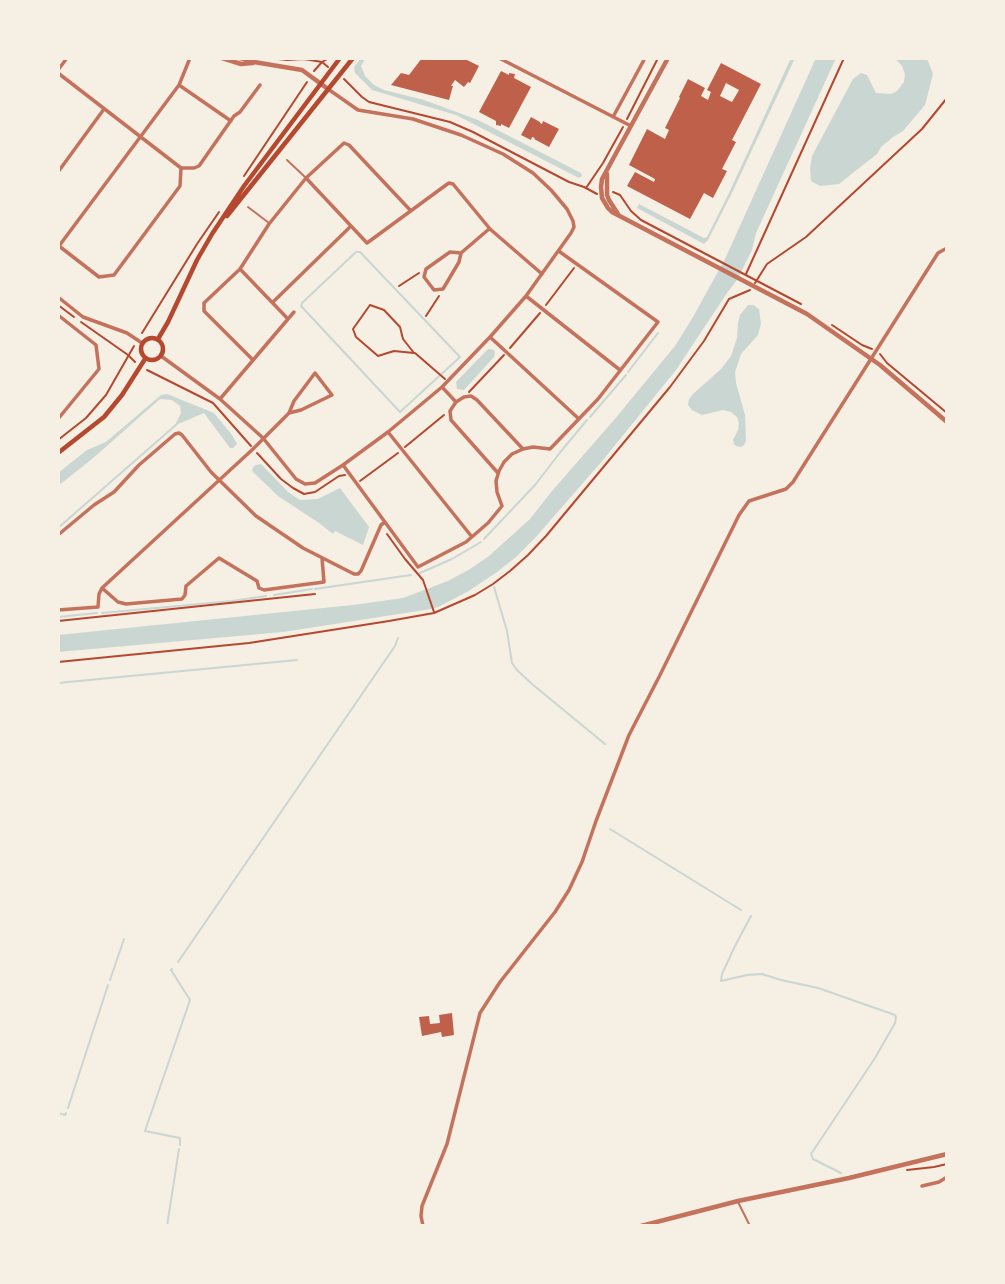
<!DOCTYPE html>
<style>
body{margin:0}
#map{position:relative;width:1005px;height:1284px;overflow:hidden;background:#f6efe4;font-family:"Source Serif 4",serif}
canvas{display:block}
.frame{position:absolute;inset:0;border:60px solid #f6efe4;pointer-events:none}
</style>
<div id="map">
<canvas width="1005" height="1284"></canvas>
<div class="frame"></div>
</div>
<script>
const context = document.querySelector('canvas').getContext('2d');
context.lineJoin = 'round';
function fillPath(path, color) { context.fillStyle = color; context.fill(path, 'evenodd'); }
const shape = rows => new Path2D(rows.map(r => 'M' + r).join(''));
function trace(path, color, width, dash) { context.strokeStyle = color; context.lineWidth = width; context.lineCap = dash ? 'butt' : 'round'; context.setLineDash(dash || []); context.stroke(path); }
fillPath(shape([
 [361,58,366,58,361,66,365,76,374,85,384,90,424,100,478,120,581,173,582,176,579,178,456,115,372,90,355,73,354,67],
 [791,58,795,58,731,195,708,240,704,244,637,208,639,204,704,238,707,237,729,193],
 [816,58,836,58,756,233,752,250,737,280,727,293,676,370,603,460,535,538,516,557,497,572,467,592,438,607,431,609,283,632,58,652,58,635,353,605,403,598,448,581,470,569,489,556,530,519,552,491,614,420,675,346,693,317,725,259],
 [895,58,927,59,933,74,925,105,903,131,893,137,881,147,877,154,839,184,820,186,811,181,810,169,812,156,853,79,861,73,867,75,876,93,891,94,897,91,904,82,905,74,902,66],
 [748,305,753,305,759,309,761,324,758,335,741,354,735,372,736,383,745,415,746,441,744,445,741,447,736,446,734,444,733,440,738,430,739,423,737,417,731,412,723,410,702,415,692,410,688,405,689,399,693,394,721,369,731,356,737,338,738,323,740,315],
 [488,349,494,350,495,353,494,357,464,390,457,389,456,382],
 [167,394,214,413,232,435,237,444,233,448,230,448,204,413,178,424,176,423,181,413,180,406,172,400,160,399,92,459,58,486,58,473,87,450,106,442,161,395],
 [261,464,288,492,300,500,318,499,340,488,369,527,363,545,335,531,333,534,319,523,278,496,254,473,252,470,253,467,256,465]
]), '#c9d6d2');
trace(shape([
 [356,252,360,252,460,357,400,412,301,306,302,303,356,252],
 [628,372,658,333],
 [590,417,626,375],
 [58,528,177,424],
 [484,539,535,485,562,450,587,420],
 [420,573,452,559,481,542],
 [494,587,507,631,512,663,517,670,532,684,605,744],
 [315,589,411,575],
 [274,595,312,589],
 [102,613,232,601,266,596],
 [58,617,97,613],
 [58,683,297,660],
 [610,829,741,910],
 [751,916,735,946,722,974,721,981,747,975,762,974,781,980,818,988,895,1015,896,1017,895,1023,875,1058,811,1154,813,1159,841,1173],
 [178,962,395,646,398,638],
 [172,969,171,970,190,1000,145,1131,180,1138,180,1145],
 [110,980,124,939],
 [68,1108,108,985],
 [58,1113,65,1115,66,1113],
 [167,1226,179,1149]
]), '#c9d6d2', 2);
fillPath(shape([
 [422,58,449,58,452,60,454,58,463,58,479,66,470,83,468,82,464,87,455,80,451,86,453,86,449,100,391,85,401,73,409,75],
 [721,63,761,84,732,140,736,142,722,169,727,171,713,198,704,193,690,219,627,186,635,172,654,182,655,179,629,165,647,129,665,139,669,130,665,128,680,98,679,97,688,79,705,88,701,96,708,100,711,92,707,90],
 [726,83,739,90,732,102,720,96],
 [501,71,509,75,509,73,515,74,514,78,531,87,509,128,501,124,501,126,496,125,496,121,479,112],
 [531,117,540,122,540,123,542,124,543,121,559,129,549,147,534,139,535,138,532,137,531,140,521,135],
 [452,1013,454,1035,442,1037,441,1032,422,1036,419,1017,429,1016,430,1024,440,1023,439,1015]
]), '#bf614a');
trace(shape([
 [196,58,206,58],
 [269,58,287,60,304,59,322,62,328,67],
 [314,71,322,62,329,58],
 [344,79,362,97,369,102,450,122,473,132,569,182,584,187,597,194],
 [627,119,658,58],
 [244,176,307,82],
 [586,188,603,163,623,127],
 [613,192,620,195,631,211,641,220,801,304],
 [746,274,844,58],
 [755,283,767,264,806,237,922,129,947,98],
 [399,286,419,273],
 [58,305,74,317],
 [370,305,384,310,400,327,403,339,414,353,394,351,378,356,356,337,353,329,370,305],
 [546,305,574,268],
 [426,316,439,296],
 [81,322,128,355,135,362],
 [832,325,862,345,872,349],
 [142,333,197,244,219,212],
 [510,348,540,313],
 [415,353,445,379],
 [880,354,887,363,947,413],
 [147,370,213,403,251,446],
 [469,392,504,355],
 [58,440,86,418,106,395,134,346],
 [405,447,444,415],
 [257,453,281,479,293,488,304,494,315,492,339,476,345,475],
 [360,481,398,453],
 [387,534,405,559,423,580,434,612],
 [58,621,315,594],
 [58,662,249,643,389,621,434,613,475,595,493,584,510,571,528,555,546,536,670,387,704,341,729,299,750,290],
 [907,1170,934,1167,947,1164]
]), '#b5482f', 2);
trace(shape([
 [287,160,306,178],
 [248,207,269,223],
 [738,1202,750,1226]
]), '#c5725c', 2);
trace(shape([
 [499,58,631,126],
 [58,70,67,58],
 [58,73,181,168,180,186,114,275,99,277,59,246],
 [179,85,231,121],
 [613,117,645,58],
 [181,168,194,168,199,166,234,116,240,112,260,85],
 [58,172,104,109],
 [306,178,367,243,446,185,449,183,453,184,490,229,542,274],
 [59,246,179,85,190,58],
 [461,253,450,252,426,269,424,277,434,290,443,289,459,262,461,253,489,229],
 [526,296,620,370],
 [58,297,83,317,127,333,142,343],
 [273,302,351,226],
 [58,315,96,345,99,369,58,419],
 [288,319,294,312],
 [490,337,579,419],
 [161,356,220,399,263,438,296,479,305,484,315,483,343,465,388,432,442,387,490,337,526,296,571,233,574,227,573,221,567,209,551,190,533,173,503,154,461,135,413,119,358,110,328,89],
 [253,360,204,311,204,303,240,269,269,224,306,178,344,143,349,145,411,211],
 [442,387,456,402],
 [220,399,288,319,241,270],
 [388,432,472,537],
 [343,465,418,567,466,542,488,523,502,506,497,492,496,481,499,471,504,462,512,454,523,449,533,447,550,449,598,399,658,322,560,252],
 [498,473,451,420,450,411,456,402,464,397,471,396,477,400,523,449],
 [58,535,94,505,114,492,139,465,175,434,179,433,182,435,211,472,256,516,303,548,354,574,358,574,361,571,381,525,385,522],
 [102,588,253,449,289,413,294,401,315,373,332,395,301,410,289,413],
 [58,610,98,607,99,594,102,588,118,602,126,604,182,599,185,595,186,586,219,558,257,581,259,588,264,590,324,582,322,558],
 [922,1186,939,1182,947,1177],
 [423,1226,421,1216,422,1206,447,1144,480,1013,500,982,555,912,569,890,582,862,596,821,629,735,659,677,739,515,749,501,786,489,793,482,938,253,947,248]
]), '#c5725c', 3.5);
trace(shape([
 [222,58,241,64,253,63],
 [240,58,254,62,302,70,328,89],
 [668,58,602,179,601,187,602,198,608,208,612,212,807,314,880,365,947,422],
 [607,174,607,195,609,200,618,214],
 [641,1226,738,1201,849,1178,947,1154]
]), '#c5725c', 4.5);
trace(shape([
 [227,216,353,58],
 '141 349a11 11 0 1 1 22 0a11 11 0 1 1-22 0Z',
 [158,339,168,322,197,260,212,234,244,186,340,58],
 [58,453,104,417,122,395,145,359]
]), '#b5482f', 4.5);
</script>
